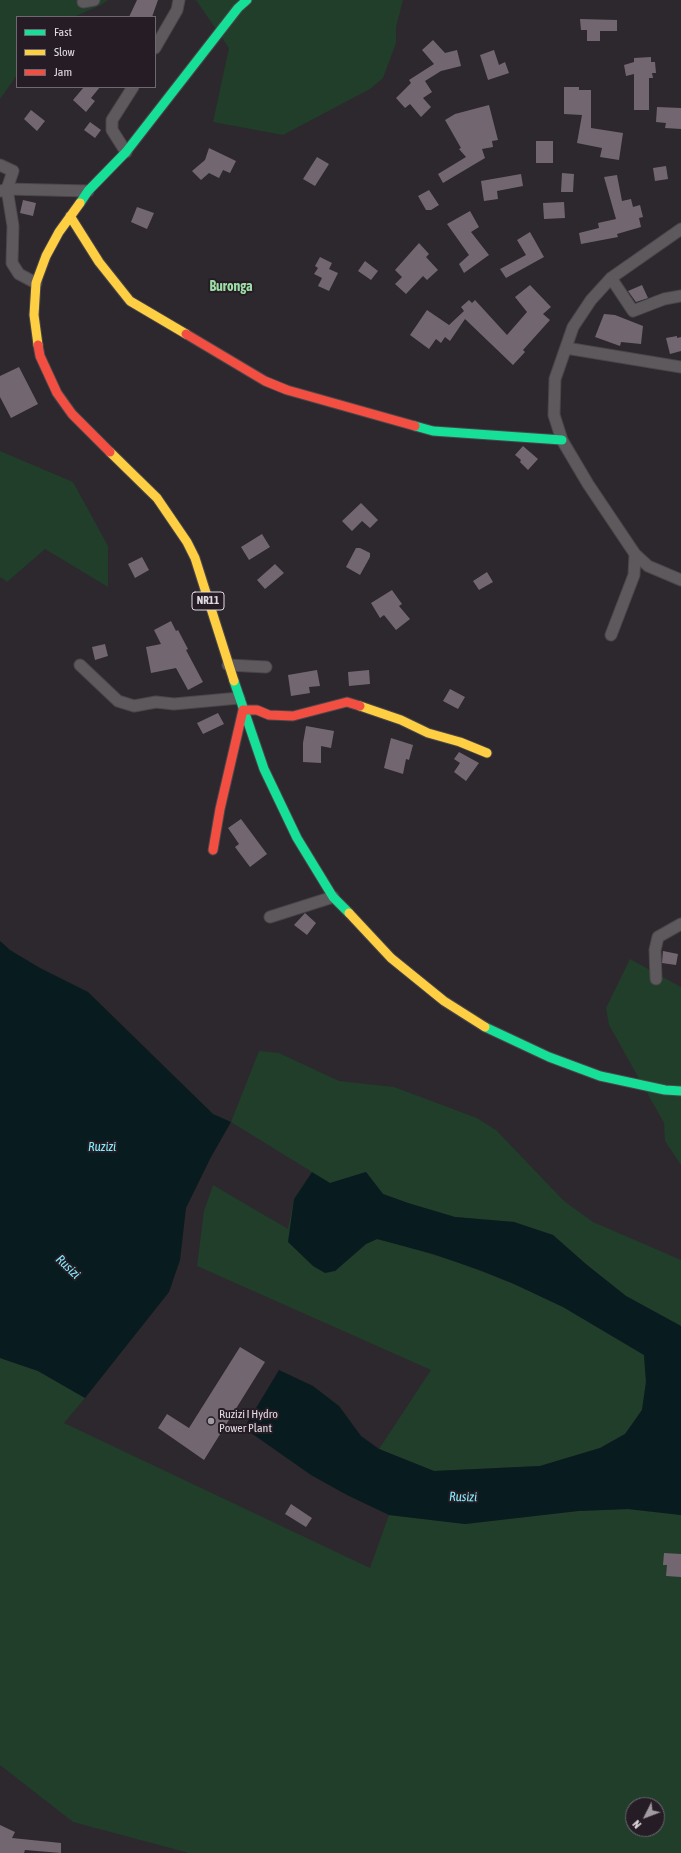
<!DOCTYPE html>
<style>
body{margin:0}
#map{position:relative;width:681px;height:1853px;overflow:hidden;background:#2d282d;font-family:"Asap Condensed",sans-serif}
canvas{display:block}
.legend{position:absolute;left:16px;top:16px;width:140px;height:72px;box-sizing:border-box;background:#251c25;border:1px solid #706870;margin:0;padding:5px 7px;list-style:none;font-size:12px;color:#e1dbe1}
.legend li{display:flex;align-items:center;gap:8px;height:20px}
.legend b{width:20px;border:1px solid #706870}
.north{position:absolute;left:625px;top:1797px;width:40px;height:40px;box-sizing:border-box;background:#251c25;border:1px solid #706870;border-radius:50%;rotate:228deg;font-size:11px;font-weight:700;line-height:16px;text-align:center;color:#e1dbe1}
.north::after{content:'';display:block;margin:auto;width:14px;height:18px;background:#a29ca2;clip-path:polygon(50% 0,100% 100%,50% 72%,0 100%)}
</style>
<div id="map">
<canvas width="681" height="1853"></canvas>
<ul class="legend">
<li><b style="height:5px;background:#16e098"></b>Fast</li>
<li><b style="height:5px;background:#ffcf43"></b>Slow</li>
<li><b style="height:5px;background:#f24e42"></b>Jam</li>
</ul>
<div class="north">N</div>
</div>
<script>
const context = document.querySelector('canvas').getContext('2d');
context.lineJoin = 'round';
function fillPath(path, color) { context.fillStyle = color; context.fill(path, 'evenodd'); }
const shape = rows => new Path2D(rows.map(r => 'M' + r).join(''));
function trace(path, color, width, dash) { context.strokeStyle = color; context.lineWidth = width; context.lineCap = dash ? 'butt' : 'round'; context.setLineDash(dash || []); context.stroke(path); }
function label(font, color, halo, rows, align = 'center') {
  context.font = font + ' "Asap Condensed",sans-serif'; context.lineWidth = 4; context.setLineDash([]); context.textBaseline = 'middle'; context.strokeStyle = halo; context.fillStyle = color; for (const [text, x, y, turn = 0] of rows) {
    context.save(); context.translate(x, y); context.rotate((+turn || 0) * Math.PI / 180); context.textAlign = isNaN(turn) ? turn : align; if (halo) context.strokeText(text, 0, 0); context.fillText(text, 0, 0); context.restore();
  }
}
fillPath(shape([
 [0,0,108,0,101,5,74,17,17,17,17,75,0,99],
 [196,0,403,0,396,27,396,43,383,78,370,89,283,135,213,122,229,48],
 [0,451,73,482,108,546,108,587,45,549,7,582,0,577],
 [630,959,681,987,681,1165,665,1141,664,1123,609,1025,606,1008],
 [259,1051,279,1053,339,1081,394,1087,477,1118,496,1130,564,1201,593,1222,681,1260,681,1326,626,1296,587,1265,553,1235,514,1222,455,1217,408,1203,383,1194,366,1172,330,1183,335,1271,366,1244,377,1239,391,1242,460,1263,514,1284,563,1307,644,1355,646,1382,642,1410,625,1434,600,1448,540,1466,434,1471,379,1449,431,1370,197,1266,204,1211,213,1185,288,1229,294,1199,312,1172,231,1122],
 [0,1358,38,1371,85,1398,64,1423,370,1568,389,1515,465,1524,578,1511,628,1509,681,1515,681,1853,189,1853,73,1822,0,1765],
 [633,1805,657,1805,657,1829,633,1829]
]), '#203e2a');
fillPath(shape([
 [0,941,10,950,40,968,88,992,213,1114,231,1122,211,1157,186,1208,180,1260,169,1292,85,1398,38,1371,0,1358],
 [312,1172,330,1183,366,1172,383,1194,408,1203,455,1217,514,1222,553,1235,587,1265,626,1296,681,1326,681,1515,628,1509,578,1511,465,1524,389,1515,347,1495,311,1475,244,1428,279,1370,313,1386,339,1406,361,1436,379,1449,434,1471,540,1466,600,1448,625,1434,642,1410,646,1382,644,1355,563,1307,514,1284,482,1271,433,1254,377,1239,366,1244,335,1271,325,1273,313,1266,288,1242,294,1199]
]), '#081b1e');
fillPath(shape([
 [137,0,158,0,152,17,129,17],
 [580,19,617,20,617,31,600,31,600,41,587,41,587,30,581,30],
 [433,40,445,53,457,50,461,66,441,71,425,81,432,92,423,98,431,107,421,117,410,104,405,108,396,98,411,83,409,80,434,64,422,50],
 [494,50,499,65,505,62,509,73,488,80,480,55],
 [651,57,651,62,655,62,656,73,652,73,653,78,649,78,649,110,634,110,634,74,626,76,624,65,634,62,634,58],
 [84,87,100,87,91,98,95,101,86,112,73,100],
 [564,87,579,87,579,90,591,90,591,128,623,133,619,160,600,157,602,148,577,143,582,115,564,114],
 [489,105,498,140,492,141,493,147,482,149,485,158,443,183,438,174,466,157,459,149,461,148,445,120,455,114],
 [657,107,681,108,681,129,665,128,666,123,656,122],
 [31,110,45,121,37,131,24,119],
 [90,122,101,130,95,138,84,130],
 [536,141,553,141,553,163,536,163],
 [209,148,236,161,230,173,223,170,219,178,209,173,201,180,192,171,205,160],
 [317,157,329,164,315,186,303,179],
 [666,166,668,179,655,181,653,168],
 [562,173,574,174,573,192,561,192],
 [521,174,523,186,497,191,498,199,484,201,481,181],
 [617,175,622,201,631,199,633,207,640,205,643,217,639,218,641,227,617,234,618,237,581,244,579,233,599,228,598,223,616,219,604,177],
 [429,190,439,205,431,210,426,210,418,196],
 [23,200,36,203,33,216,20,213],
 [564,202,565,218,544,219,543,203],
 [137,207,154,213,147,229,131,222],
 [470,211,479,227,471,232,489,255,464,273,459,264,469,255,447,224],
 [530,232,544,257,506,278,500,269,526,255,517,240],
 [419,243,429,254,426,257,438,270,427,280,423,276,406,294,395,284,402,277,395,270],
 [320,257,332,263,329,269,338,273,329,291,318,286,322,278,314,274,318,268,315,266],
 [365,261,378,271,371,280,358,271],
 [530,285,551,307,543,314,550,320,523,350,525,352,513,365,465,319,450,341,445,337,441,343,436,339,429,349,410,335,427,310,449,325,464,311,461,307,469,300,472,303,475,300,507,335,527,312,515,297],
 [642,285,648,298,636,302,628,291],
 [604,314,615,315,643,326,641,344,621,342,620,346,595,337],
 [677,336,677,338,681,337,681,351,670,354,666,338],
 [19,367,38,404,11,418,0,397,0,376],
 [523,446,538,459,528,470,520,462,521,460,515,455],
 [361,503,378,520,370,528,362,521,352,531,342,521],
 [262,534,270,547,249,560,241,547],
 [356,548,360,548,370,553,370,557,360,575,346,567],
 [142,557,149,570,135,578,128,564],
 [275,564,284,573,265,589,257,580],
 [487,572,493,582,479,590,473,581],
 [392,590,402,604,399,606,410,619,396,630,384,615,380,618,371,603],
 [171,621,176,631,178,630,188,649,186,650,203,682,188,690,176,668,151,673,146,647,161,644,154,630],
 [105,644,108,656,95,660,92,647],
 [317,670,320,686,309,687,310,693,291,696,288,675],
 [369,670,370,684,349,686,348,672],
 [450,689,465,697,458,709,443,701],
 [218,713,224,724,203,734,197,723],
 [306,726,334,731,331,748,321,746,321,763,303,762,303,743],
 [391,738,413,745,409,760,406,759,403,774,384,768],
 [459,752,479,763,466,781,454,772,460,763,454,759],
 [241,819,267,854,250,867,235,847,239,844,228,828],
 [305,913,316,923,307,935,294,925],
 [663,951,678,954,676,965,662,963],
 [240,1347,265,1362,204,1460,158,1428,167,1414,189,1428],
 [291,1504,312,1518,306,1527,285,1514],
 [664,1553,681,1554,681,1577,666,1576,667,1565,663,1565],
 [0,1825,15,1832,12,1838,61,1843,61,1853,25,1850,24,1853,0,1853]
]), '#726771');
const street = shape([
 [83,2,94,0],
 [155,48,177,10,179,0],
 [126,152,112,130,112,120,133,87],
 [0,165,13,171,7,189,13,226,12,263,19,274,36,283],
 [1,191,7,189,88,191],
 [681,229,611,278,591,300,573,327,555,379,554,415,562,440,588,484,635,554,648,566,681,580],
 [611,278,633,311,664,299,681,296],
 [566,348,681,367],
 [611,635,634,575,635,554],
 [80,665,118,701,134,706,156,702,174,704,239,698],
 [228,665,266,667],
 [270,917,333,897],
 [656,979,655,950,658,937,681,924]
]);
const fast = shape([
 [80,203,88,191,126,152,238,8,247,0],
 [415,426,433,431,562,440],
 [234,681,264,769,297,838,333,897,349,913],
 [485,1027,549,1057,600,1076,665,1090,681,1091]
]);
const slow = shape([
 [70,216,99,262,130,301,186,334],
 [38,345,34,315,36,283,46,256,59,232,80,203],
 [110,452,157,498,187,542,195,558,234,681],
 [360,706,401,720,428,733,460,742,487,753],
 [349,913,391,958,444,1001,485,1027]
]);
const jam = shape([
 [186,334,265,381,287,390,415,426],
 [38,345,40,356,57,393,72,414,110,452],
 [213,850,220,809,243,710,257,710,269,715,293,716,347,702,360,706]
]);
trace(street, '#4a464a', 13);
trace(fast, '#4a464a', 11);
trace(slow, '#4a464a', 11);
trace(jam, '#4a464a', 11);
trace(street, '#5e595d', 11);
trace(fast, '#16e098', 9);
trace(slow, '#ffcf43', 9);
trace(jam, '#f24e42', 9);
for (const [x, y, r, color] of [
 [211,1421,4,"#a29ca2"]
]) { const dot = new Path2D(); dot.arc(x, y, r, 0, 2 * Math.PI); context.fillStyle = color; context.fill(dot); trace(dot, '#251c25', 1.5); }
for (const [x, y, w] of [
 [208,601,32]
]) { const box = new Path2D(); box.roundRect(x - w / 2, y - 9, w, 18, 3); context.fillStyle = '#251c25'; context.fill(box); trace(box, '#e1dbe1', 1); }
label('bold 11px', '#e1dbe1', null, [
 ["NR11",208,601]
]);
label('12px', '#e1dbe1', '#251c25', [
 ["Ruzizi I Hydro",219,1414],
 ["Power Plant",219,1428]
], 'left');
label('italic 13px', '#81eefc', '#251c25', [
 ["Ruzizi",102,1147],
 ["Rusizi",68,1267,44],
 ["Rusizi",463,1497,1]
]);
label('bold 14px', '#9ddda5', '#251c25', [
 ["Buronga",231,287]
]);
</script>
